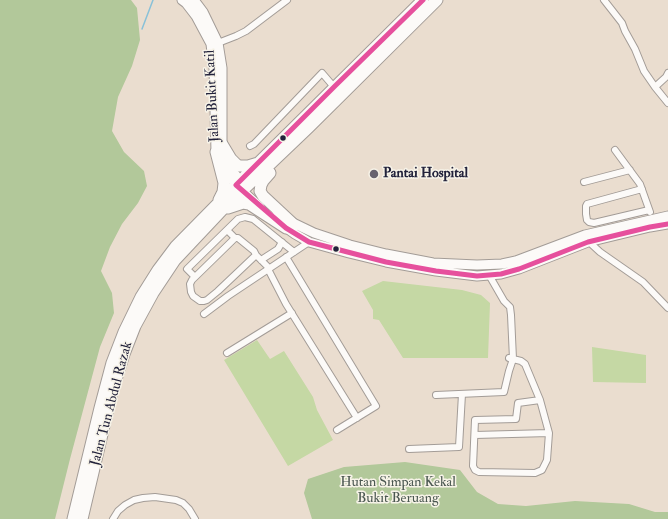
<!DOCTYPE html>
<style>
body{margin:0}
canvas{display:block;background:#eaddcf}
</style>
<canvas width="668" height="519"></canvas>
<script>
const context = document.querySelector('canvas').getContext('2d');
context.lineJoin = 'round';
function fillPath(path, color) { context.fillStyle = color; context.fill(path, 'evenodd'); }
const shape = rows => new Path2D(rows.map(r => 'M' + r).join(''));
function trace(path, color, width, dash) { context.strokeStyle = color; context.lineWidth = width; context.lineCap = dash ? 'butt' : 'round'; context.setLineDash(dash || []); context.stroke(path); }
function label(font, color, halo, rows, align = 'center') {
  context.font = font + ' "IM FELL Double Pica",serif'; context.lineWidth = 3; context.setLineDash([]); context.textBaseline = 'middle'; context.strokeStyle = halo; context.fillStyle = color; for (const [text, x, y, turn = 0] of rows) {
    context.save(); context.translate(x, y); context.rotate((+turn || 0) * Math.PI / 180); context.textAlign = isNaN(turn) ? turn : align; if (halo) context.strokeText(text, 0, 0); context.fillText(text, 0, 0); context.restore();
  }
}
fillPath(shape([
 [383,281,462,290,481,295,490,303,488,358,403,358,379,320,373,319,373,310,362,291],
 [257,340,270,359,284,351,313,397,317,410,333,440,288,466,224,360],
 [592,347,646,355,646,383,593,382]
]), '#c5d8a4');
fillPath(shape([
 [0,0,131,0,137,8,140,40,132,66,118,97,112,131,124,152,144,171,147,186,138,203,122,224,110,247,101,271,112,293,114,313,100,347,70,459,55,519,0,519],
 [405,462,460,470,477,492,498,504,526,506,575,501,629,504,655,512,668,512,668,519,312,519,304,493,308,479,344,467]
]), '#b2c89a');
trace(shape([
 [142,29,153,0]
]), '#89c1d8', 1.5);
const street = shape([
 [604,0,622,23,625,31,635,49,644,71,655,87,668,103],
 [218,43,236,36,246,31,287,0],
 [655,87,666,77,668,73],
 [250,146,254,144,322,73,334,87],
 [615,150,640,184,650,212],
 [584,182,630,170],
 [642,189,587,204,586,206,586,214,587,220,589,222,594,223,649,210],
 [227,230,235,238,238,238,254,251,256,255,269,268],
 [235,238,192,280,190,284,191,292,193,296,200,301,204,301,207,300,218,291,256,255],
 [587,240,600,252,643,282,668,308],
 [286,257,376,406,337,430],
 [261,260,278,249,282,242],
 [268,269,286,304,357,418],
 [195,277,187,269,238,219,245,217,253,219,294,252],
 [204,314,228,296,309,242],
 [227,353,292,313],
 [509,358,521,361,525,364,540,400,549,433,547,460,542,470,535,473,479,472,475,470,473,466,475,420,516,419,518,403,540,400],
 [436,395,504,392,509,371,513,359,511,315,510,307,504,301,489,275],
 [475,435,549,433],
 [409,449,459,447,462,394],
 [113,519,118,511,125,505,134,500,143,498,155,497,176,500,183,503,189,509,195,519]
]);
const primary = shape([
 [182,0,186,3,196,16,211,44,214,69,216,152,224,170,236,185,260,207],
 [194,0,203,12,218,43,222,68,222,144,229,166,234,173,238,178],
 [287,220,314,233,350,245,386,254,433,263,477,265,502,264,516,261,585,235,668,216],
 [281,224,295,234,309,242,349,253,386,262,436,271,477,276,501,274,519,269,588,242,650,227,668,224]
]);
const highway = shape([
 [222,144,231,159,237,165,240,166,248,166,258,163],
 [216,152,224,183,223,192,219,200],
 [270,173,263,181,261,185,260,191,263,196,292,223],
 [228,208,243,203,249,204,286,228],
 [73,519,100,408,112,363,124,332,141,297,158,270,176,246,240,181,423,0],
 [82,519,112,392,124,354,135,326,153,293,175,260,190,244,223,209,309,127,437,0]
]);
trace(street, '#a39c97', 8);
trace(primary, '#a39c97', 11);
trace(highway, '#a39c97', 13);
trace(street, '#fcfaf8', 6);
trace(primary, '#fcfaf8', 9);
trace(highway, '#fcfaf8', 11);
trace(shape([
 [423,0,336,85,236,185,286,228,309,242,386,262,436,271,477,276,501,274,519,269,588,242,650,227,668,224]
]), '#e6509d', 5);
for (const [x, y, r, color] of [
 [283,138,3.5,"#22223b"],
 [374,174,5,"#68636f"],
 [336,249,3.5,"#22223b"]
]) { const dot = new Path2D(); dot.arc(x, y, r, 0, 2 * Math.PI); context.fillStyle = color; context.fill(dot); trace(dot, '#f7f3e8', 1.5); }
label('14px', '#22223b', '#f7f3e8', [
 ["Jalan Bukit Katil",213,96,-93],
 ["Jalan Tun Abdul Razak",112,404,-75]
]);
label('bold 14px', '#22223b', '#f7f3e8', [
 ["Pantai Hospital",383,174]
], 'left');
label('14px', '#4a5750', '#f7f3e8', [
 ["Hutan Simpan Kekal",398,483],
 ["Bukit Beruang",398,499]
]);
</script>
